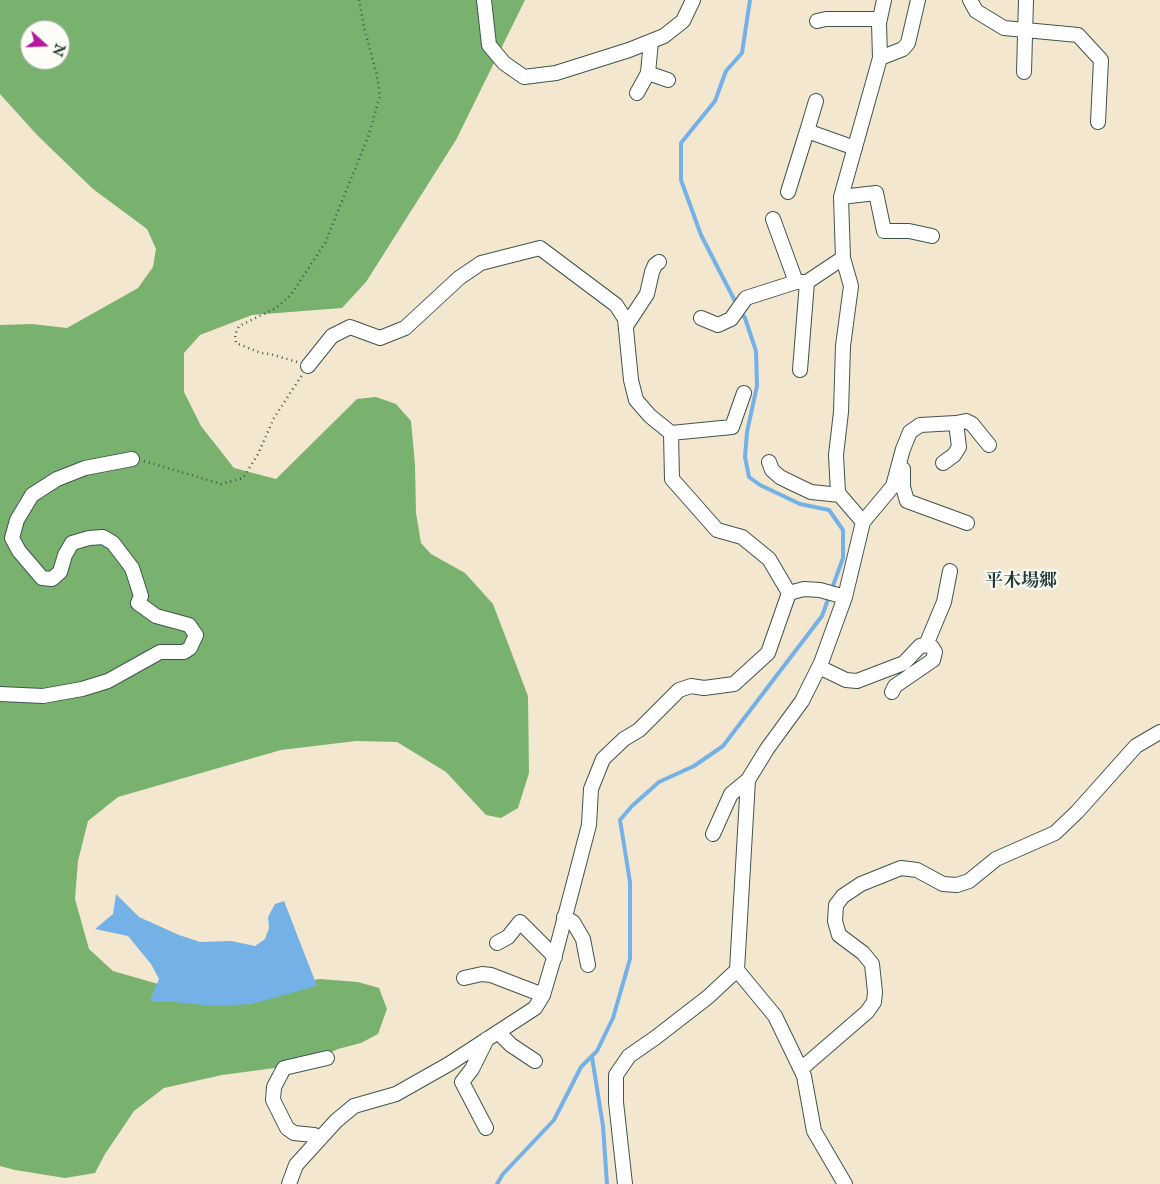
<!DOCTYPE html>
<meta charset="utf-8">
<style>
body{margin:0}
#map{position:relative;width:1160px;height:1184px;overflow:hidden;background:#f4e7cf;font-family:"IM FELL English",serif}
canvas{display:block}
.north{position:absolute;left:20px;top:20px;width:50px;height:50px;box-sizing:border-box;background:#fdfcf7;border:1px solid #a4b0a9;border-radius:50%;rotate:110deg;font-size:14px;font-weight:700;line-height:20px;text-align:center;color:#1f3d34}
.north::after{content:'';display:block;margin:auto;width:18px;height:22px;background:#b5179e;clip-path:polygon(50% 0,100% 100%,50% 72%,0 100%)}
</style>
<div id="map">
<canvas width="1160" height="1184"></canvas>
<div class="north">N</div>
</div>
<script>
const context = document.querySelector('canvas').getContext('2d');
context.lineJoin = 'round';
function fillPath(path, color) { context.fillStyle = color; context.fill(path, 'evenodd'); }
const shape = rows => new Path2D(rows.map(r => 'M' + r).join(''));
function trace(path, color, width, dash) { context.strokeStyle = color; context.lineWidth = width; context.lineCap = dash ? 'butt' : 'round'; context.setLineDash(dash || []); context.stroke(path); }
function label(font, color, halo, rows, align = 'center') {
  context.font = font + ' "IM FELL English","Noto Serif JP",serif'; context.lineWidth = 4.5; context.setLineDash([]); context.textBaseline = 'middle'; context.strokeStyle = halo; context.fillStyle = color; for (const [text, x, y, turn = 0] of rows) {
    context.save(); context.translate(x, y); context.rotate((+turn || 0) * Math.PI / 180); context.textAlign = isNaN(turn) ? turn : align; if (halo) context.strokeText(text, 0, 0); context.fillText(text, 0, 0); context.restore();
  }
}
fillPath(shape([
 [0,0,525,0,456,140,366,282,342,308,252,315,200,335,184,353,184,392,201,426,234,468,276,479,357,399,376,397,396,404,411,421,415,465,416,513,421,543,431,554,465,573,493,604,528,696,529,773,518,808,501,818,486,815,446,772,397,742,356,741,281,750,118,797,88,821,78,861,75,899,89,949,113,971,165,986,276,986,320,979,358,982,379,988,387,1009,378,1034,361,1043,338,1049,305,1064,222,1075,164,1088,134,1111,105,1154,95,1173,65,1178,15,1170,0,1166,0,325,32,324,67,328,138,288,153,267,156,249,147,229,93,189,37,135,0,94],
 [30,30,60,30,60,60,30,60]
]), '#79b26f');
fillPath(shape([
 [116,894,139,917,179,935,200,942,231,941,255,946,265,939,269,928,268,917,275,904,284,901,317,986,251,1004,214,1006,174,1002,153,1002,150,1000,159,979,151,964,128,936,95,929,113,914]
]), '#73b1e6');
trace(shape([
 [737,305,701,235,681,180,681,143,715,101,726,71,742,53,750,0],
 [592,1057,603,1126,607,1184],
 [497,1184,503,1174,554,1120,581,1067,597,1051,613,1018,630,959,630,882,620,820,632,806,659,782,694,766,723,746,822,616,843,558,843,530,829,510,800,504,760,485,749,477,745,457,747,432,757,386,756,351,745,318,740,311]
]), '#73b1e6', 4);
const street = shape([
 [484,0,489,45,504,63,524,77,556,73,629,50,664,36,683,21,693,0],
 [970,0,976,11,1004,28,1078,35,1101,60,1098,122],
 [817,21,826,19,880,19],
 [880,58,903,49,908,43,918,0],
 [1024,72,1026,0],
 [648,73,668,80],
 [637,93,648,73,651,41],
 [816,101,807,131,855,148],
 [788,192,807,131],
 [841,197,876,193,884,231,909,231,932,236],
 [773,219,796,282,804,282],
 [701,318,718,325,731,319,746,298,796,282],
 [626,326,647,294,652,272,655,265,659,262],
 [800,370,807,282,843,258],
 [956,423,966,421,972,424,989,445],
 [671,433,732,427,744,393],
 [769,462,772,470,780,477,792,483,811,492,840,495],
 [903,469,903,487,907,501,967,523],
 [863,522,893,486,903,449,910,432,920,425,956,423,959,447,954,455,943,463],
 [789,593,804,589,820,590,845,597],
 [926,645,944,602,950,571],
 [819,667,846,680,857,681,904,663,920,646,926,645,932,647,935,652,933,660,895,686,892,692],
 [0,694,43,696,82,689,108,681,160,652,184,652,190,648,196,635,189,625,156,616,138,603,141,596,132,568,113,543,103,537,89,538,72,543,65,555,60,572,52,579,42,578,19,551,12,538,17,520,32,495,57,479,85,468,132,459],
 [713,834,731,794,748,780],
 [564,917,573,922,583,939,588,965],
 [497,943,508,937,520,922,555,957],
 [737,970,775,1016,804,1076,814,1131,845,1184],
 [464,978,482,974,491,975,543,995],
 [498,1032,511,1045,535,1061],
 [801,1069,867,1012,874,1002,875,992,872,964,863,953,839,935,835,921,836,905,843,896,861,884,901,868,917,870,943,884,957,885,969,881,996,859,1055,833,1077,812,1136,746,1160,732],
 [486,1128,462,1082,472,1069,487,1039],
 [316,1142,314,1135,294,1133,287,1128,273,1100,274,1087,284,1068,327,1058],
 [289,1184,296,1165,336,1121,354,1106,396,1094,449,1064,535,1008,543,995,556,951,589,825,591,789,603,759,624,739,639,730,679,690,691,686,704,688,734,684,768,653,789,593,769,559,742,537,717,530,672,479,671,433,650,416,636,400,631,380,625,319,616,305,540,248,481,263,459,278,405,328,380,338,350,327,332,336,308,366],
 [625,1184,616,1102,616,1075,629,1056,655,1038,708,997,737,970,748,780,767,749,802,701,821,663,845,597,863,522,838,493,836,455,841,412,843,346,851,286,843,258,841,197,880,58,879,23,884,0]
]);
trace(street, '#3f564b', 16);
trace(shape([
 [297,362,270,354,261,353,236,343,235,335,239,326,276,308,291,295,325,243,368,137,380,96,377,76,364,27,359,0],
 [144,461,221,484,243,478,258,454,274,418,302,375]
]), '#3f564b', 2.5, [1, 4]);
trace(street, '#fff', 14);
label('bold 18px', '#1f3d34', '#fdfcf7', [
 ["平木場郷",1021,582]
]);
</script>
